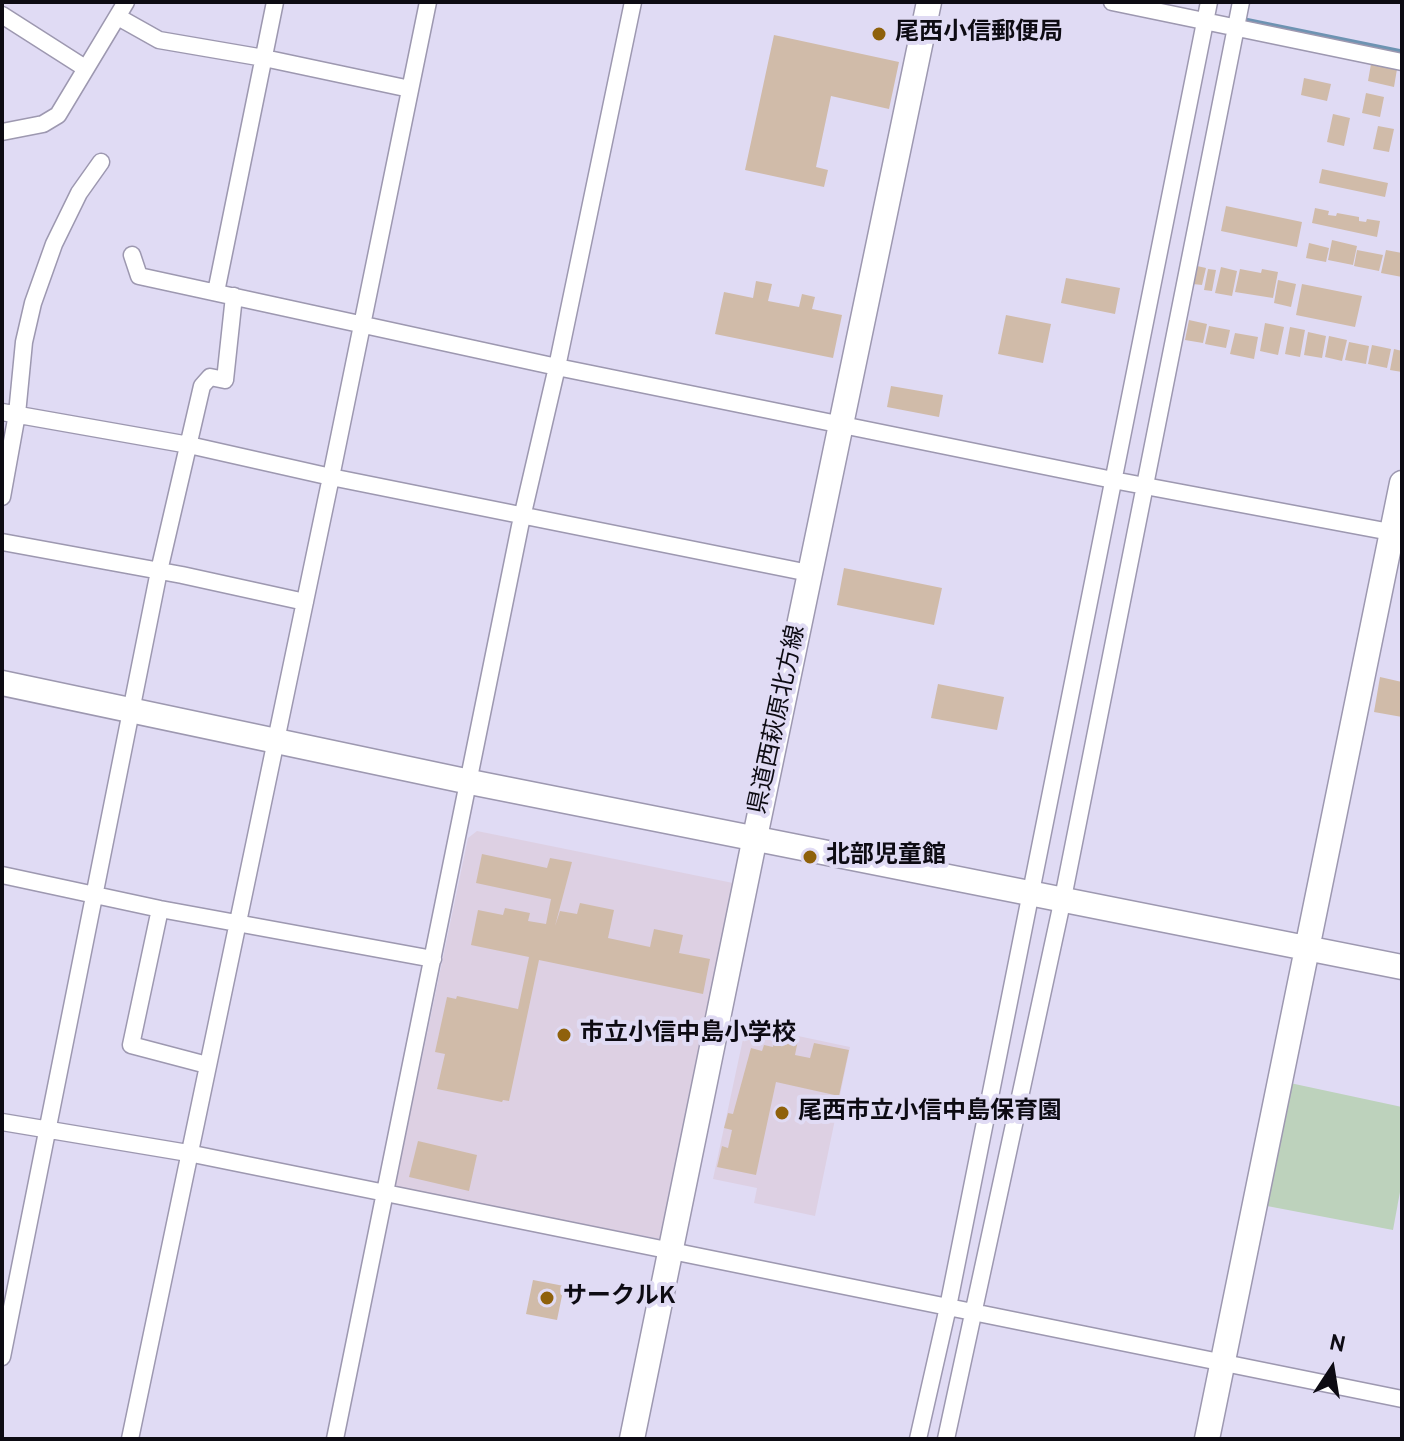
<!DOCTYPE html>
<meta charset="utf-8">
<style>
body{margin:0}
#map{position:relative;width:1404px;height:1441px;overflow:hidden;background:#e0dbf4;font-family:Overpass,sans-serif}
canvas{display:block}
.frame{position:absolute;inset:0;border:4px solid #0d0b13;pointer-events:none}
.north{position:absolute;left:1292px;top:1329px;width:80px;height:80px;-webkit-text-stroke:6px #e0dbf4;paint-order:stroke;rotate:12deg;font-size:22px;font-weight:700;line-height:32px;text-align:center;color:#0d0b13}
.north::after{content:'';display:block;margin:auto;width:28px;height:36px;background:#0d0b13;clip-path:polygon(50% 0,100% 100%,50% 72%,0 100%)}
</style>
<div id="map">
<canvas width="1404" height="1441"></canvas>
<div class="frame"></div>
<div class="north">N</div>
</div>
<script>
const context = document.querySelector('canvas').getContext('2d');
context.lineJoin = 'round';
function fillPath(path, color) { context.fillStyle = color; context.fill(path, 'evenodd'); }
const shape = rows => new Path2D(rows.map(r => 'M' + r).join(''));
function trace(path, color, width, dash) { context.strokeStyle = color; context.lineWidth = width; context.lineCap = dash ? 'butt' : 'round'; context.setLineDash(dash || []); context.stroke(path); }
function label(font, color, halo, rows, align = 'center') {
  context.font = font + ' Overpass,"Noto Sans JP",sans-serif'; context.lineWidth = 8; context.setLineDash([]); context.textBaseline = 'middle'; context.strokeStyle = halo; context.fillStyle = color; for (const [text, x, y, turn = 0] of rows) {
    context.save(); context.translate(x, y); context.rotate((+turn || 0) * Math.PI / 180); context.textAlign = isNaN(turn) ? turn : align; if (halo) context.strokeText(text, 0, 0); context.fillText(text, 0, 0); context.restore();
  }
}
fillPath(shape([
 [477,831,733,883,660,1239,395,1187,468,838],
 [746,1025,850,1047,815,1216,754,1203,757,1188,713,1179]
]), '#ddd0e3');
fillPath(shape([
 [1290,1083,1402,1107,1402,1181,1393,1230,1267,1206]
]), '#bdd2bc');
trace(shape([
 [1245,20,1402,52]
]), '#6d93b2', 5);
fillPath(shape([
 [774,35,899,62,889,109,831,96,816,167,828,170,824,187,745,170],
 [1371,64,1397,69,1394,87,1368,81],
 [1304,78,1331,84,1327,101,1301,95],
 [1366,93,1384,97,1380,117,1362,113],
 [1333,114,1350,118,1344,146,1327,142],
 [1378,126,1394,129,1389,152,1373,149],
 [1322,169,1388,183,1385,197,1319,183],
 [1226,206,1302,222,1297,247,1221,231],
 [1315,208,1329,211,1328,215,1336,216,1337,213,1359,217,1359,221,1366,222,1367,219,1380,221,1377,237,1312,223],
 [1332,240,1357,246,1353,265,1328,260],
 [1309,243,1329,248,1326,262,1306,258],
 [1357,250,1383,255,1379,271,1354,266],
 [1386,250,1402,253,1402,277,1381,273],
 [1197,266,1206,268,1202,285,1193,284],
 [1221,267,1237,271,1232,296,1215,293],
 [1208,269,1216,270,1212,291,1204,290],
 [1240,269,1261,273,1262,269,1278,272,1273,298,1235,292],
 [1066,278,1120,288,1115,314,1061,303],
 [1278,280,1296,284,1291,307,1274,303],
 [756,281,772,284,768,301,799,307,802,294,815,297,812,309,842,315,833,358,715,334,724,292,753,298],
 [1302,284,1362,296,1355,327,1296,315],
 [1006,315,1051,324,1043,363,998,354],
 [1189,320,1207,324,1203,343,1185,340],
 [1265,323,1284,327,1278,355,1260,351],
 [1209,326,1230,330,1226,348,1205,344],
 [1290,327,1305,330,1300,357,1285,354],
 [1308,332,1326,336,1322,358,1304,355],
 [1235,333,1258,337,1254,359,1230,354],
 [1329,336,1347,340,1342,361,1325,357],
 [1349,342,1369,346,1366,364,1345,360],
 [1372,345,1391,349,1387,368,1368,364],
 [1394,349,1402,351,1402,372,1390,370],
 [891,386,943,395,939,417,887,407],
 [844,568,942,588,934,625,837,605],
 [1380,677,1402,682,1402,717,1374,712],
 [938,684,1004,697,997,730,931,718],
 [482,854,547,868,550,858,572,862,555,926,560,911,577,914,580,903,614,910,608,938,650,947,654,929,683,935,679,953,710,959,703,994,539,960,509,1101,503,1100,502,1102,437,1089,445,1054,435,1052,447,997,456,999,457,996,518,1009,529,957,471,945,478,910,503,915,505,908,530,913,528,921,546,924,551,899,476,883],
 [775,1035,798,1040,795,1055,810,1058,814,1043,849,1050,839,1096,776,1082,756,1175,717,1167,722,1146,728,1148,732,1130,724,1128,728,1113,733,1114,751,1048,762,1051,764,1045,773,1047],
 [418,1141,477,1155,469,1191,409,1177],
 [533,1280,564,1286,557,1320,526,1314]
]), '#d0bba9');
const street = shape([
 [1112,2,1402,62],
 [2,15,85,68],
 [118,17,159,40,264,58,410,89],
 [2,132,43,124,58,115,126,2],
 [132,255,139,276,557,367,1113,480,1401,534],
 [216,292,275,2],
 [2,412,189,445,331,477,809,573],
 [2,497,17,414,24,342,33,303,54,244,79,193,101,162],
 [2,542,182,575,305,602],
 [2,875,160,909,433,959],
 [160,909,131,1045,207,1065],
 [2,1122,188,1153,1402,1399],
 [2,1357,159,571,202,386,210,377,225,380,234,296],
 [130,1439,331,477,428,2],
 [335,1439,520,526,557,367,633,2],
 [918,1439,948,1307,1209,2],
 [946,1439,1063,898,1241,2]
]);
const secondary = shape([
 [2,683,470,782,1402,967],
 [632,1439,755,837,929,2],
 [1207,1439,1402,483]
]);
trace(street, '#9d98b0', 19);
trace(secondary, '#9d98b0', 27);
trace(street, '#fff', 16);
trace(secondary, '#fff', 24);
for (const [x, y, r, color] of [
 [879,34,8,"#8f610b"],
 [810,857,8,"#8f610b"],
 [564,1035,8,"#8f610b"],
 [782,1113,8,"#8f610b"],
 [547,1298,8,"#8f610b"]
]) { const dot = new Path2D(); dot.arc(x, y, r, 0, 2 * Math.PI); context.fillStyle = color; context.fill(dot); trace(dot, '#e0dbf4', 3); }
label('bold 24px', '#0d0b13', '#e0dbf4', [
 ["尾西小信郵便局",895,34],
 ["北部児童館",826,857],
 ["市立小信中島小学校",580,1035],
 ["尾西市立小信中島保育園",798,1113],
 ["サークルK",563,1298]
], 'left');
label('24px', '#0d0b13', '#e0dbf4', [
 ["県道西萩原北方線",779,720,-78]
]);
</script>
